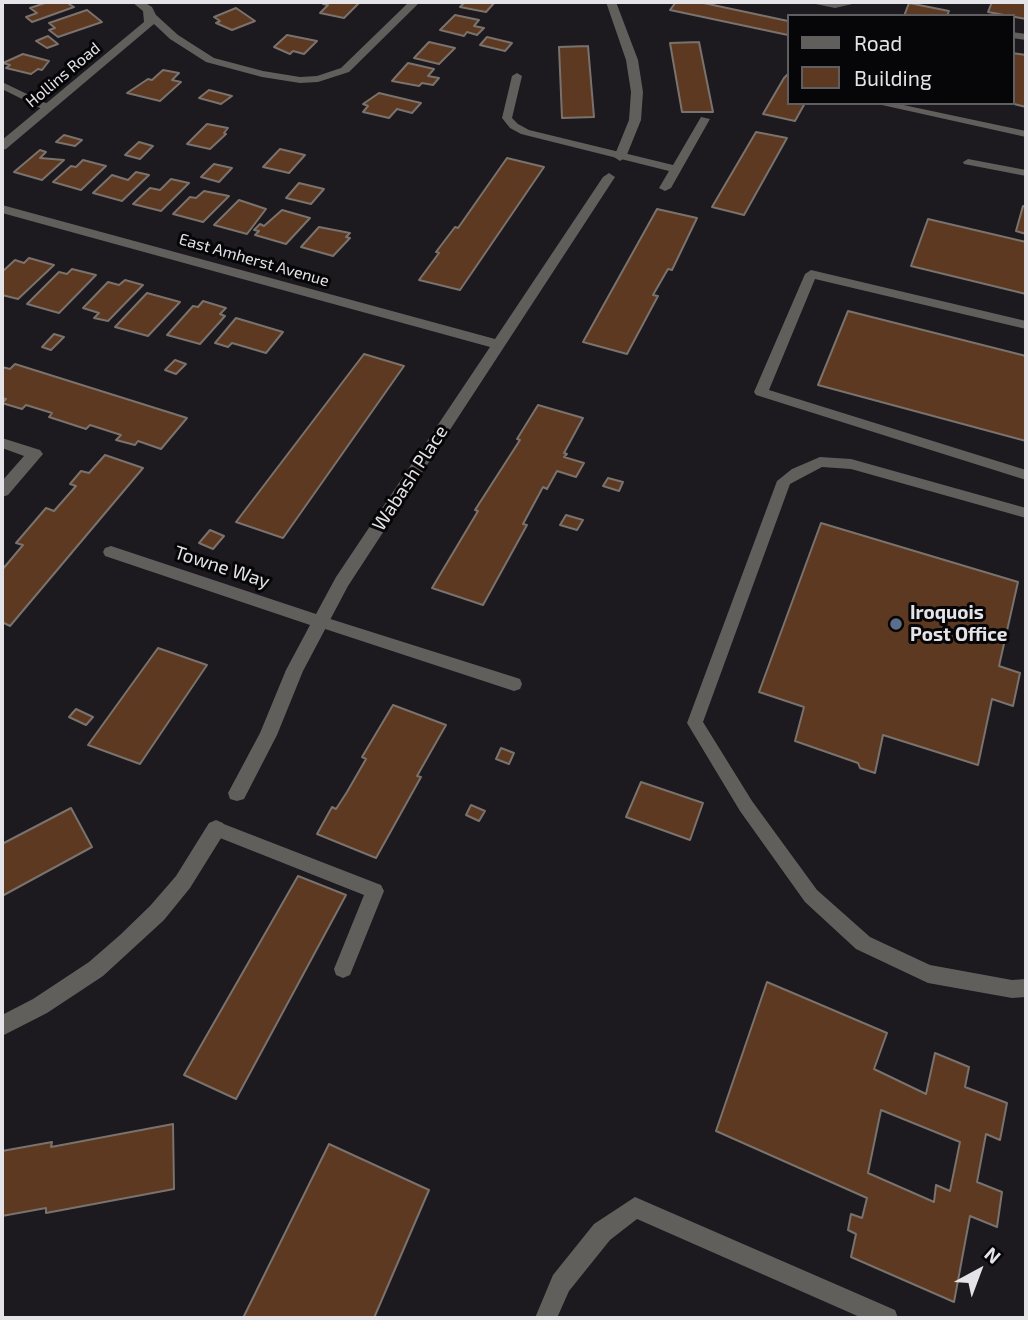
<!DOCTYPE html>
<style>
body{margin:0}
#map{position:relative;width:1028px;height:1320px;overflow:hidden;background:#1c191f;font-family:"Exo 2",sans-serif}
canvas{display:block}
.frame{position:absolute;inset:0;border:4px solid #e4e3e7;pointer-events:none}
.legend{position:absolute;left:787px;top:14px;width:228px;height:91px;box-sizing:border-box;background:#060507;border:2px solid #5f5e61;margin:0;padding:9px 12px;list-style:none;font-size:21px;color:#e4e3e7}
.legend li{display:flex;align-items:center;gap:14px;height:35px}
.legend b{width:35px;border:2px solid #5f5e61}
.north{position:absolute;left:944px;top:1236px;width:70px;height:70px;-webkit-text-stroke:5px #060507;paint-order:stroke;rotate:41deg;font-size:19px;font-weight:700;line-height:28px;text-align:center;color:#e4e3e7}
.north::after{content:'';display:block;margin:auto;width:24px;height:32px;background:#e4e3e7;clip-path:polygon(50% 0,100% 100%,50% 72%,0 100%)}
</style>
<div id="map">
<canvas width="1028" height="1320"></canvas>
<div class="frame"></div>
<ul class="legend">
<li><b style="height:9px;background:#615f5c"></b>Road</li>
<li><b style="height:19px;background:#5d3921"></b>Building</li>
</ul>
<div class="north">N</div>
</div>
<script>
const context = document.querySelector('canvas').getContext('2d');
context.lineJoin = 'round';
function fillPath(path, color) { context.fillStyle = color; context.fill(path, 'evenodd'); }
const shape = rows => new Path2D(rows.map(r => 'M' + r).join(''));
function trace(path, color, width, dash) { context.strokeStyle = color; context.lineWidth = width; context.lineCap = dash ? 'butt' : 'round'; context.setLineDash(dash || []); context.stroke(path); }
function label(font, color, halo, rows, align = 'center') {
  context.font = font + ' "Exo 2",sans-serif'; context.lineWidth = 6; context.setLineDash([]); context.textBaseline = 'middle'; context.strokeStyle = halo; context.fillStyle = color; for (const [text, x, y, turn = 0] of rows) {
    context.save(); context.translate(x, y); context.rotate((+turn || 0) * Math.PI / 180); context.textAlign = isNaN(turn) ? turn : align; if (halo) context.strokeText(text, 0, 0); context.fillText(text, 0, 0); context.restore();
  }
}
const building = shape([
 [48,2,73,2,69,4,74,7,32,22,26,17,37,13,30,8,48,2],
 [325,2,353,2,359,3,344,18,320,13,328,5,323,4,325,2],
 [465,2,495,2,486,12,460,7,465,2],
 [676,2,699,2,788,21,788,35,670,10,676,2],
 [992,2,1026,2,1026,19,988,12,992,2],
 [909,3,949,11,947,16,904,16,909,3],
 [236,8,255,21,232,30,216,23,220,21,214,17,236,8],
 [87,10,102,22,58,37,49,30,55,28,49,23,87,10],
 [455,15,479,20,474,26,484,28,477,35,467,32,464,36,440,30,455,15],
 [287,35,317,41,304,54,293,51,290,54,274,47,287,35],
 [48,36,58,44,47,48,36,41,48,36],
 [487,37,512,43,505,51,480,45,487,37],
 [429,42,455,48,439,64,414,58,429,42],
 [699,42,713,112,682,112,670,43,699,42],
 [588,46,594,117,562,118,559,47,588,46],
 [1012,53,1026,55,1026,107,1010,103,1012,103,1012,53],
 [23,54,49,61,42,70,38,69,31,74,6,68,10,65,3,63,23,54],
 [408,63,434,69,428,76,439,78,433,85,422,83,419,86,392,81,408,63],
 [163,70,179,73,172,80,181,82,160,101,127,93,148,79,152,80,163,70],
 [788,74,788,103,805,103,795,121,763,114,784,78,788,74],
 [209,90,232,96,221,104,199,98,209,90],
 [379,93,421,103,412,113,397,109,389,118,363,112,368,106,363,104,379,93],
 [207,124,228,128,224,133,226,134,210,149,187,144,207,124],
 [756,132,787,138,744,215,712,207,756,132],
 [64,135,82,140,75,146,56,142,64,135],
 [139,142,153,146,140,159,125,155,139,142],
 [280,149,305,155,289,173,263,167,280,149],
 [40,150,46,152,40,158,64,160,42,180,14,172,40,150],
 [507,158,544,167,460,290,419,280,439,253,436,252,455,227,458,228,507,158],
 [83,160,106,166,81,190,53,182,71,166,76,167,83,160],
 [214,164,232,168,219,182,201,177,214,164],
 [136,172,149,175,122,201,93,193,112,175,128,180,136,172],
 [171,179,189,183,161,211,133,204,150,188,160,190,171,179],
 [299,183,324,189,311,204,286,198,299,183],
 [204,191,229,196,203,222,173,214,190,197,196,198,204,191],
 [239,200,266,209,247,234,214,225,239,200],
 [1023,206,1026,207,1026,234,1016,231,1023,206],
 [657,209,697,218,672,270,668,269,653,295,658,296,627,354,583,342,657,209],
 [282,210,310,218,286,244,255,235,259,231,254,230,260,224,264,226,282,210],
 [928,219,1026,242,1026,294,911,266,928,219],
 [319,227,350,233,346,237,350,238,333,256,301,247,319,227],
 [29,258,54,265,18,299,2,295,2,272,15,260,24,263,29,258],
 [72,269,96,275,59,313,27,304,59,272,67,274,72,269],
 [125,280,143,285,108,321,94,318,99,313,83,308,108,282,119,285,125,280],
 [147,293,180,302,148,336,115,327,147,293],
 [203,301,226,308,220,314,225,316,200,344,167,335,193,306,198,307,203,301],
 [848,311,1026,356,1026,441,818,385,848,311],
 [236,318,283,332,266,353,232,343,228,347,215,343,236,318],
 [54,334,64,337,51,350,42,347,54,334],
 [364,354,404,366,283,538,236,522,364,354],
 [175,360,186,364,176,374,165,370,175,360],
 [15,364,187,418,161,449,138,441,135,445,116,440,121,435,90,425,86,429,49,417,52,413,26,405,22,409,2,403,6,399,2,398,2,367,10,369,15,364],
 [538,405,583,418,564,453,567,454,564,457,584,463,576,477,557,471,547,489,543,487,523,524,527,525,483,605,432,588,478,511,475,510,520,440,517,439,538,405],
 [105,455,143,468,10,626,2,622,2,570,23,545,16,543,46,508,54,511,76,486,70,484,81,471,89,473,105,455],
 [608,478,623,482,619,491,603,486,608,478],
 [566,515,583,520,577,530,560,525,566,515],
 [821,523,1018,582,999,666,1020,673,1013,706,992,699,978,765,883,735,875,773,860,768,858,763,795,741,804,707,759,692,821,523],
 [210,530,224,536,213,549,199,543,210,530],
 [158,648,207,665,140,764,88,745,158,648],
 [393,705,446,725,417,776,421,777,376,858,317,834,332,807,336,809,347,792,366,759,362,757,393,705],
 [76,709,93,717,86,725,69,717,76,709],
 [501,748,514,753,509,764,496,759,501,748],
 [641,782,703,803,690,840,626,817,641,782],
 [471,805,485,811,479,821,466,815,471,805],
 [71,808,92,847,2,896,2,844,71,808],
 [298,876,346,895,236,1099,184,1075,298,876],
 [767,982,887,1033,874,1069,926,1094,935,1053,969,1067,965,1087,1007,1103,1000,1140,986,1134,977,1182,1002,1192,997,1227,970,1216,954,1302,851,1257,856,1234,848,1230,851,1214,862,1218,867,1198,716,1131,767,982],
 [881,1110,960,1142,950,1191,936,1185,934,1202,868,1173,881,1110],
 [173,1124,174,1189,46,1213,46,1208,2,1216,2,1151,52,1142,51,1147,173,1124],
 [329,1144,429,1190,374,1318,243,1318,329,1144]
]);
fillPath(building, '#5d3921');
trace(building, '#79726d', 2);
fillPath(shape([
 [806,2,861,2,835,8,806,2],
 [1012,32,1026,34,1026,40,1012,38,1012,32],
 [517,73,522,76,512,118,518,124,529,130,673,165,701,117,710,119,671,188,665,191,659,188,669,171,521,134,510,128,502,118,512,76,517,73],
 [2,82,52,106,53,108,44,110,2,89,2,82],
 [873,103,894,103,1026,131,1026,137,873,103],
 [968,159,1026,170,1026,176,964,164,963,162,968,159],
 [811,270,1026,321,1026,329,815,279,769,390,1026,470,1026,480,756,395,754,392,805,274,811,270],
 [820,457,851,459,1026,508,1026,518,851,469,822,467,790,484,703,722,752,801,817,890,870,937,930,965,1012,980,1026,979,1026,997,1012,998,928,983,856,949,805,902,740,811,687,723,777,481,792,469,820,457],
 [321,616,514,677,520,679,522,684,520,689,514,691,316,626,313,622,316,618,321,616],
 [216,821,381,885,384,891,350,975,343,978,336,975,334,969,364,895,210,834,207,829,210,824,216,821],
 [635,1197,895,1310,898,1318,862,1318,637,1219,610,1240,569,1291,557,1318,535,1318,553,1275,594,1224,635,1197]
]), '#615f5c');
fillPath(shape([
 [132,2,144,2,152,7,156,15,178,35,214,58,263,71,300,77,317,76,341,68,409,2,420,2,349,72,318,82,300,83,262,77,206,62,170,39,154,24,6,149,2,150,2,140,144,22,143,11,132,2],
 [606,2,616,2,638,60,643,92,641,120,626,157,620,161,614,157,629,120,631,92,626,60,606,2],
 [609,173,615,177,348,586,303,671,277,735,244,799,237,801,230,799,228,793,260,733,286,670,310,625,105,556,103,552,105,548,111,546,316,614,336,577,490,347,2,213,2,205,495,339,603,177,609,173],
 [2,438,40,450,43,454,8,495,2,497,2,481,24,456,2,448,2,438],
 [216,820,223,823,226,829,223,835,190,888,164,920,103,976,47,1013,2,1036,2,1015,33,999,89,962,120,935,150,906,176,876,209,823,216,820]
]), '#615f5c');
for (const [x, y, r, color] of [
 [896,624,7,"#5c6f8a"]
]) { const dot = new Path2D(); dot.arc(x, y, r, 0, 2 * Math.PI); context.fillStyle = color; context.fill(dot); trace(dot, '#060507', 2.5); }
label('16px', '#e4e3e7', '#060507', [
 ["Hollins Road",63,75,-40],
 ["East Amherst Avenue",254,260,16]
]);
label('19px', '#e4e3e7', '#060507', [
 ["Wabash Place",410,478,-57],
 ["Towne Way",222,567,18]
]);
label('bold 19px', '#e4e3e7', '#060507', [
 ["Iroquois",910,613],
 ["Post Office",910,635]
], 'left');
</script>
